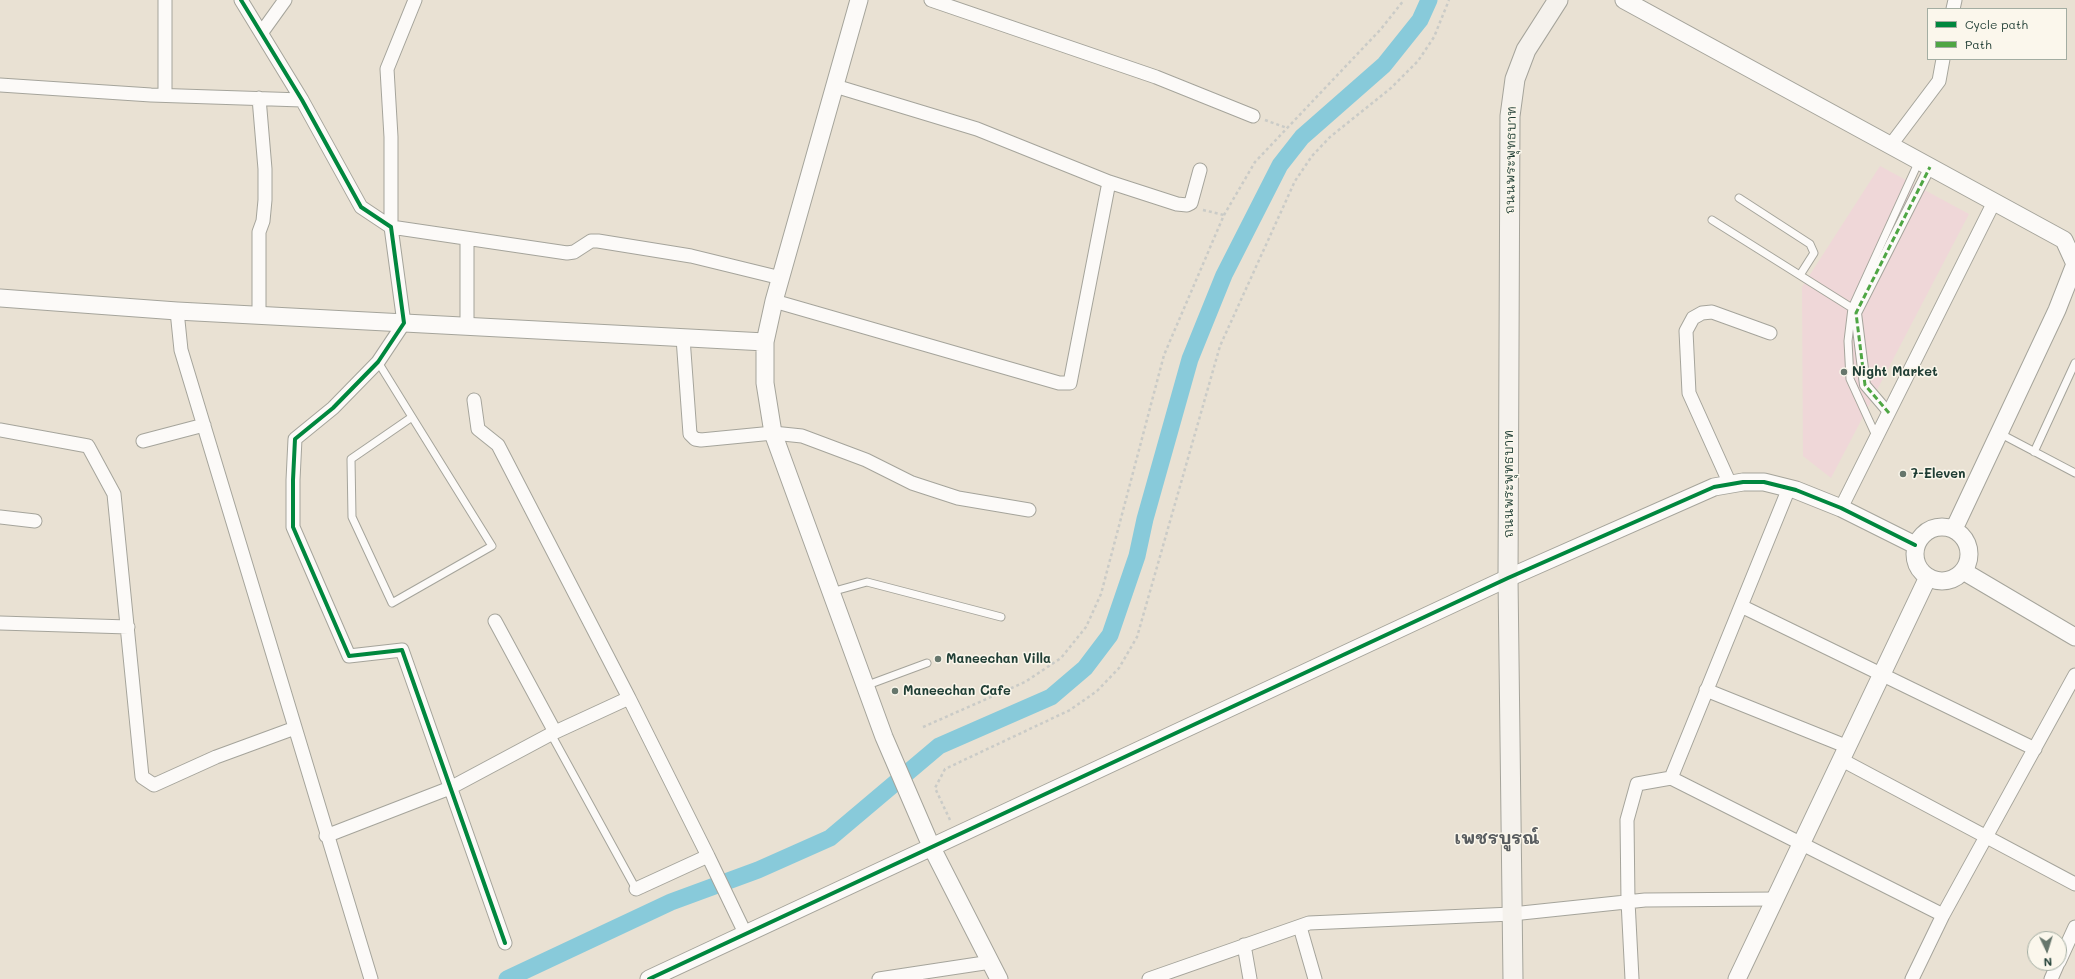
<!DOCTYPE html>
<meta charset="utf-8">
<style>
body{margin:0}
#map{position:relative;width:2075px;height:979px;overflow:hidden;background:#e9e1d3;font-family:Mali,sans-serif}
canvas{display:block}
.legend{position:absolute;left:1927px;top:8px;width:140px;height:52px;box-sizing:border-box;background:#fbf7ec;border:1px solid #a3ada2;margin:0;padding:5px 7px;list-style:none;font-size:12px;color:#1f3d34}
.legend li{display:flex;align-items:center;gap:8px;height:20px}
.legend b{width:20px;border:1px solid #a3ada2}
.north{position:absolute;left:2027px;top:931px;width:40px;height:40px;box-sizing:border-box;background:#fbf7ec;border:1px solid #a3ada2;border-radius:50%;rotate:176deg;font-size:11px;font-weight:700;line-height:16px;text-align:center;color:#1f3d34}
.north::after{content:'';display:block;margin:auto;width:14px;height:18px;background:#66766c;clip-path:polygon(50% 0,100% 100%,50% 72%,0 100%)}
</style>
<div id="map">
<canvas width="2075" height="979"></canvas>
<ul class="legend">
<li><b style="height:5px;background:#00873e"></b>Cycle path</li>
<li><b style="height:5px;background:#4fa644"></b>Path</li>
</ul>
<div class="north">N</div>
</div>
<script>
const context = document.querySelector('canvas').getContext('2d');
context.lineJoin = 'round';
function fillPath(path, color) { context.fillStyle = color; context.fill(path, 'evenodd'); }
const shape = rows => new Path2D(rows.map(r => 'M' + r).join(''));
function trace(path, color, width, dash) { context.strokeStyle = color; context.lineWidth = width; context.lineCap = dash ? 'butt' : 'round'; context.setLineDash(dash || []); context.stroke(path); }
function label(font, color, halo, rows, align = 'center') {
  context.font = font + ' Mali,"Playpen Sans Thai",sans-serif'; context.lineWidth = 3; context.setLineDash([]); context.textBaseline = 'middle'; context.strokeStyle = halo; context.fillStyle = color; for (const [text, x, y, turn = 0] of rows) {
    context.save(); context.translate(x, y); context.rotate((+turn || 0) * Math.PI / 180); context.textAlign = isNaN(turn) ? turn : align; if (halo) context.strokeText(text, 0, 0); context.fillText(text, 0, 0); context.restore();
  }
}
fillPath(shape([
 [1880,166,1969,214,1831,478,1803,456,1802,287]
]), '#efd7d8');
trace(shape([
 [507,979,671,902,758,870,830,838,939,746,1051,697,1085,668,1110,635,1137,556,1145,519,1190,359,1224,275,1280,165,1302,137,1384,65,1420,20,1429,0]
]), '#88cada', 17);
const service = shape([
 [1739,198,1810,244,1814,253,1800,275],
 [1712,220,1852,308],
 [378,362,412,417,492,546,392,603,352,517,351,459,412,417],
 [1999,433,2075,473],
 [1877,438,1850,379,1848,341,1852,308,1919,161],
 [2034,452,2075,363],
 [831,592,867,582,1001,617],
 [865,686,927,663],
 [551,734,636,889]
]);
const pedestrian = shape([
 [1889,413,1865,385,1856,313,1930,167]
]);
const minor = shape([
 [241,0,302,100,361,207,391,227,404,323,378,362,333,408,295,439,293,480,293,527,349,656,402,650,505,943],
 [415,0,387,69,391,137,391,227,567,253,574,252,591,241,598,241,691,256,781,278],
 [931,0,1156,77,1253,116],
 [1953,9,1955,0],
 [262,32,285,0],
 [0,85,151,95,302,100],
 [165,95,165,0],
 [1890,146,1939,81,1943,59],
 [1109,182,1177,204,1187,205,1191,203,1200,170],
 [774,301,1059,383,1070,383,1109,182,977,129,835,86],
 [177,311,181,350,371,979],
 [259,315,259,232,263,221,265,200,265,169,259,98],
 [467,326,467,239],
 [683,338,690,434,695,439,701,440,773,433,802,436,866,460,912,483,958,498,1029,510],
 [474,400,478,429,498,445,629,698],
 [0,430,88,446,114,494,142,777,154,785,216,757,295,728],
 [143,441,204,425],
 [1730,484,1689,393,1686,331,1693,318,1702,313,1712,312,1770,333],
 [1789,488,1671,778,1943,915],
 [1841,508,1994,202],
 [0,517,35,521],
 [1741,606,2035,749],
 [495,621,555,732],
 [0,623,128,627],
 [1706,690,1848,747],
 [1842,760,2075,884],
 [326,836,450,788,551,734,629,698,708,856,636,889],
 [708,856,745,933],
 [1300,927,1315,979],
 [1244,945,1250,979],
 [2059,962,2075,927],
 [879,979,991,962],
 [1149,979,1309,923,1512,914,1645,900,1776,899],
 [1632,979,1628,901,1627,820,1637,784,1671,778],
 [1912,979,1943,915,2075,675],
 [2051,979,2058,963]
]);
const tertiary = shape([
 [859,0,774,301,765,342,765,383,773,433,884,737,931,846,999,979],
 [1624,0,2064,240,2075,264,2057,310,1954,529],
 [0,298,177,311,765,342],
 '1915 554a27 27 0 1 1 54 0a27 27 0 1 1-54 0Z',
 [1963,571,2075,637],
 [649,979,1508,578,1714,487,1743,482,1764,482,1796,490,1841,508,1915,545],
 [1737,979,1928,577]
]);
const secondary = shape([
 [1513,979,1508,578,1510,116,1515,79,1526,50,1558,0]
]);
trace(service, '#a5a49b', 9);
trace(pedestrian, '#a5a49b', 12);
trace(minor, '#a5a49b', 15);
trace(tertiary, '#a5a49b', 19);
trace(secondary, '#a5a49b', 21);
trace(shape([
 [1265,120,1287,128],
 [1203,210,1224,215],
 [923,727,1025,682,1061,658,1086,627,1101,594,1164,355,1224,215,1255,162,1381,29,1404,0],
 [950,820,935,788,945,769,1070,710,1097,691,1119,668,1137,637,1220,346,1295,181,1312,156,1330,137,1391,88,1418,61,1434,37,1449,0]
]), '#cacbc7', 2.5, [3, 3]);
trace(service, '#fcfaf8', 7);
trace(pedestrian, '#fcfaf8', 10);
trace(minor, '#fcfaf8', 13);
trace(tertiary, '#fcfaf8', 17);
trace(secondary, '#f5f2ed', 19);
trace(shape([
 [1889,413,1865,385,1856,313,1930,167]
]), '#4fa644', 3, [6, 3]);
trace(shape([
 [241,0,302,100,361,207,391,227,404,323,378,362,333,408,295,439,293,480,293,527,349,656,402,650,505,943],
 [649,979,1508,578,1714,487,1743,482,1764,482,1796,490,1841,508,1915,545]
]), '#00873e', 4);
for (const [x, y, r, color] of [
 [1844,372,4,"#66766c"],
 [1903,474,4,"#66766c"],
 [938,659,4,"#66766c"],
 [895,691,4,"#66766c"]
]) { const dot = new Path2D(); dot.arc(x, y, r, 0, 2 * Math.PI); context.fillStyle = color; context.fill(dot); trace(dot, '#fbf7ec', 1.5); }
label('13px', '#1f3d34', '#fbf7ec', [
 ["ถนนพระพุทธบาท",1511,160,-89],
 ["ถนนพระพุทธบาท",1509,484,-90]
]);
label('bold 13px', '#1f3d34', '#fbf7ec', [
 ["Night Market",1852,372],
 ["7-Eleven",1911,474],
 ["Maneechan Villa",946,659],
 ["Maneechan Cafe",903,691]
], 'left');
label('bold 17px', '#585c5f', '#fbf7ec', [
 ["เพชรบูรณ์",1497,839]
]);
</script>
